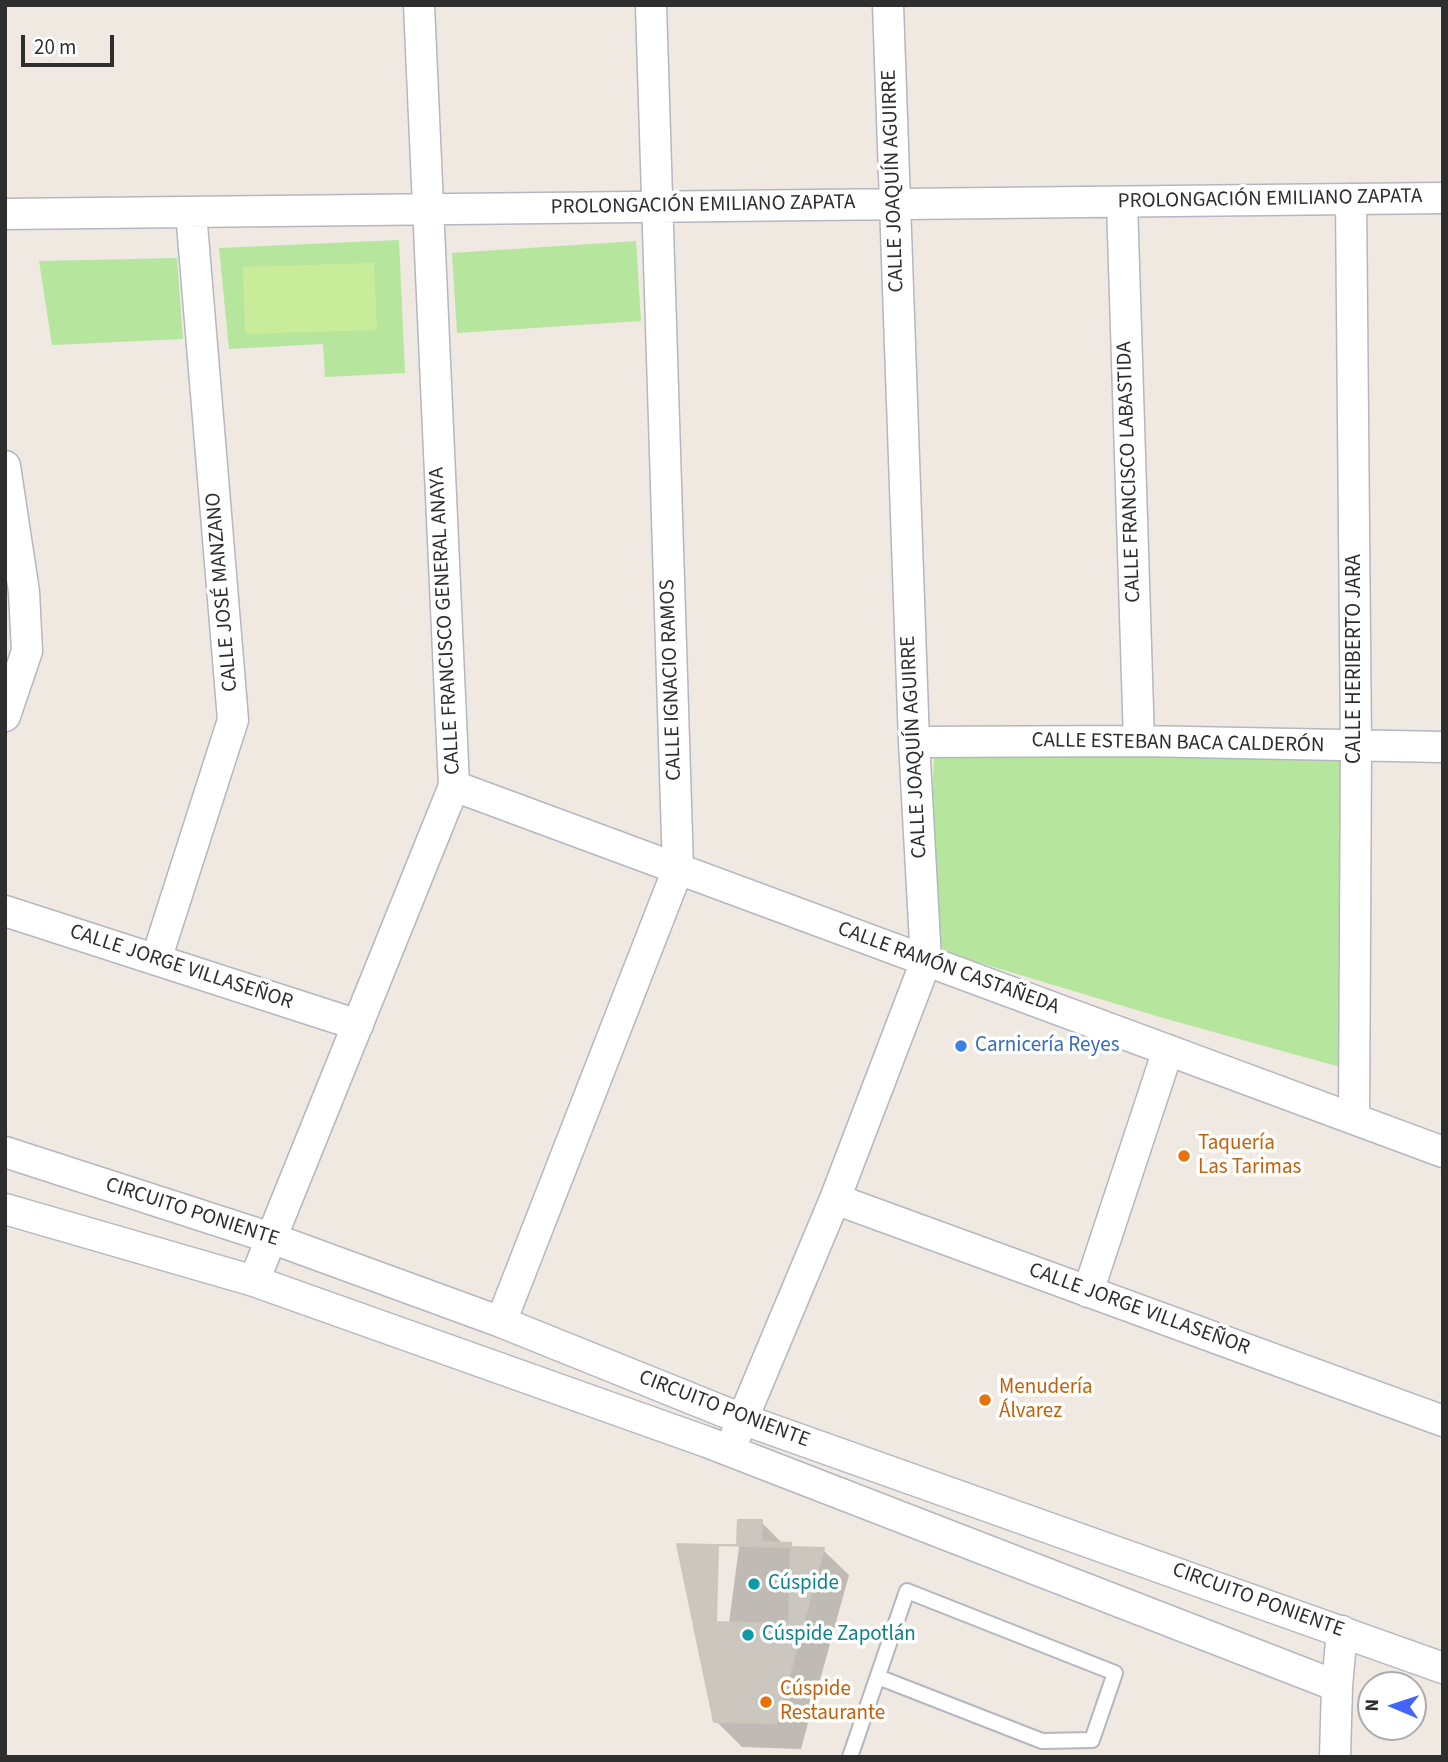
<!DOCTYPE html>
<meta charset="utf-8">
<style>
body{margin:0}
#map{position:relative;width:1448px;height:1762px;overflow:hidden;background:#efe9e1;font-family:"Source Sans 3",sans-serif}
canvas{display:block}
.frame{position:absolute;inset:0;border:7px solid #2e2e2e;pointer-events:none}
.north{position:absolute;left:1357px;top:1671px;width:70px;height:70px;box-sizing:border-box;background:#fff;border:2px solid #ababab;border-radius:50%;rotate:272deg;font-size:19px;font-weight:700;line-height:28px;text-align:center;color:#2e2e2e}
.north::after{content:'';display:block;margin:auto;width:24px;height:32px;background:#4264fb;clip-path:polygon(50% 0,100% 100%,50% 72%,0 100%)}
.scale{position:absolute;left:21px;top:35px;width:93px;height:32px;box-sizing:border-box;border:4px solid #2e2e2e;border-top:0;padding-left:9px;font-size:21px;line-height:24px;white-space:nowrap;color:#2e2e2e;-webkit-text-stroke:5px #fff;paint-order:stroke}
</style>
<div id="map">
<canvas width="1448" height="1762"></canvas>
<div class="frame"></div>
<div class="north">N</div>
<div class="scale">20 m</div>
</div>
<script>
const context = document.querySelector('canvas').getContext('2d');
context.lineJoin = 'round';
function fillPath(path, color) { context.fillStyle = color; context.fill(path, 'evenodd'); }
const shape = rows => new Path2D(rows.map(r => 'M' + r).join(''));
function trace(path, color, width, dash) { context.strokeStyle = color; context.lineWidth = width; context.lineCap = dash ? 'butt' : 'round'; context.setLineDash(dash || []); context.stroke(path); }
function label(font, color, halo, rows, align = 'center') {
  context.font = font + ' "Source Sans 3",sans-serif'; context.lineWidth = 7; context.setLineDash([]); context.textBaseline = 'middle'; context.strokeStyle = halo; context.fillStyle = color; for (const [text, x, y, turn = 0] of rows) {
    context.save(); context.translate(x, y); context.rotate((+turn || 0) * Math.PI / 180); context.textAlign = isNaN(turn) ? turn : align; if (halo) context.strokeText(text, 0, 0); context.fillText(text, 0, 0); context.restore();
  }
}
fillPath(shape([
 [399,240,405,373,325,377,323,344,229,349,219,248],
 [636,241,641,321,457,333,452,253],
 [177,258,183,339,52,345,39,261],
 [934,747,1340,749,1344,1068,1163,1018,924,946,931,863]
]), '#b6e59e');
fillPath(shape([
 [374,263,377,330,245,334,243,267]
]), '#c9ec9a');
fillPath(shape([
 [761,1522,783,1544,790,1545,795,1549,823,1550,849,1575,801,1749,742,1747,716,1721,739,1547]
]), '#0003');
const building = shape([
 [738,1520,762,1520,761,1542,791,1543,789,1624,716,1622,718,1545,737,1545,738,1520],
 [677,1544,824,1548,776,1723,714,1722,677,1544]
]);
fillPath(building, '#cbc7bf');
trace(building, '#cbc5ba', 2);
const service = shape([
 [850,1757,907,1591,1115,1673,1092,1740,1042,1741,878,1677]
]);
const minor = shape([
 [1351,199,1356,746,1354,1119],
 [1122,202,1139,741],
 [5,214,1443,198],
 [5,466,24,592,27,651,5,716],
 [914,742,1139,741,1443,747],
 [454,786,1443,1152],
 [5,911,358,1025],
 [156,960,233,720,191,212],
 [5,1152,271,1238,501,1322,742,1419,1443,1668],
 [835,1199,1443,1421],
 [5,1209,254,1281,707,1442,1337,1686,1335,1757],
 [254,1281,454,786,419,5],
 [1088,1292,1168,1050],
 [501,1322,678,869,651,5],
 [736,1435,835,1199,926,961,914,742,888,5],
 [1337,1686,1342,1631]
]);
trace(service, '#b4b7c1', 18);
trace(minor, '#b4b7c1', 33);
trace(service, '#fff', 14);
trace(minor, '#fff', 30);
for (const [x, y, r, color] of [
 [961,1046,7,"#3f7fe0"],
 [1184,1156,7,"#e8710a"],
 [985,1400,7,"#e8710a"],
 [754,1584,7,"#0f9aa8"],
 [748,1635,7,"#0f9aa8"],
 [766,1702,7,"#e8710a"]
]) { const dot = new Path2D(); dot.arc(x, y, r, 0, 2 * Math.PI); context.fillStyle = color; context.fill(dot); trace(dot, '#fff', 2.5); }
label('21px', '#2e2e2e', '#fff', [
 ["CALLE JOAQUÍN AGUIRRE",894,181,-92],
 ["PROLONGACIÓN EMILIANO ZAPATA",1270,200,-1],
 ["PROLONGACIÓN EMILIANO ZAPATA",703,206,-1],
 ["CALLE FRANCISCO LABASTIDA",1130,472,-92],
 ["CALLE JOSÉ MANZANO",223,592,-95],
 ["CALLE FRANCISCO GENERAL ANAYA",446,621,-93],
 ["CALLE HERIBERTO JARA",1355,659,-90],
 ["CALLE IGNACIO RAMOS",672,680,-92],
 ["CALLE ESTEBAN BACA CALDERÓN",1178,744,1],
 ["CALLE JOAQUÍN AGUIRRE",915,747,-93],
 ["CALLE JORGE VILLASEÑOR",181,968,18],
 ["CALLE RAMÓN CASTAÑEDA",948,969,20],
 ["CIRCUITO PONIENTE",192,1213,18],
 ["CALLE JORGE VILLASEÑOR",1139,1310,20],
 ["CIRCUITO PONIENTE",724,1410,21],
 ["CIRCUITO PONIENTE",1258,1601,20]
]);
label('21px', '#366cbe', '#fff', [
 ["Carnicería Reyes",975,1046]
], 'left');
label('21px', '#c56008', '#fff', [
 ["Taquería",1198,1144],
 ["Las Tarimas",1198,1168],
 ["Menudería",999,1388],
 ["Álvarez",999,1412],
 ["Cúspide",780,1690],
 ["Restaurante",780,1714]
], 'left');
label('21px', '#0d838f', '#fff', [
 ["Cúspide",768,1584],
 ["Cúspide Zapotlán",762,1635]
], 'left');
</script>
